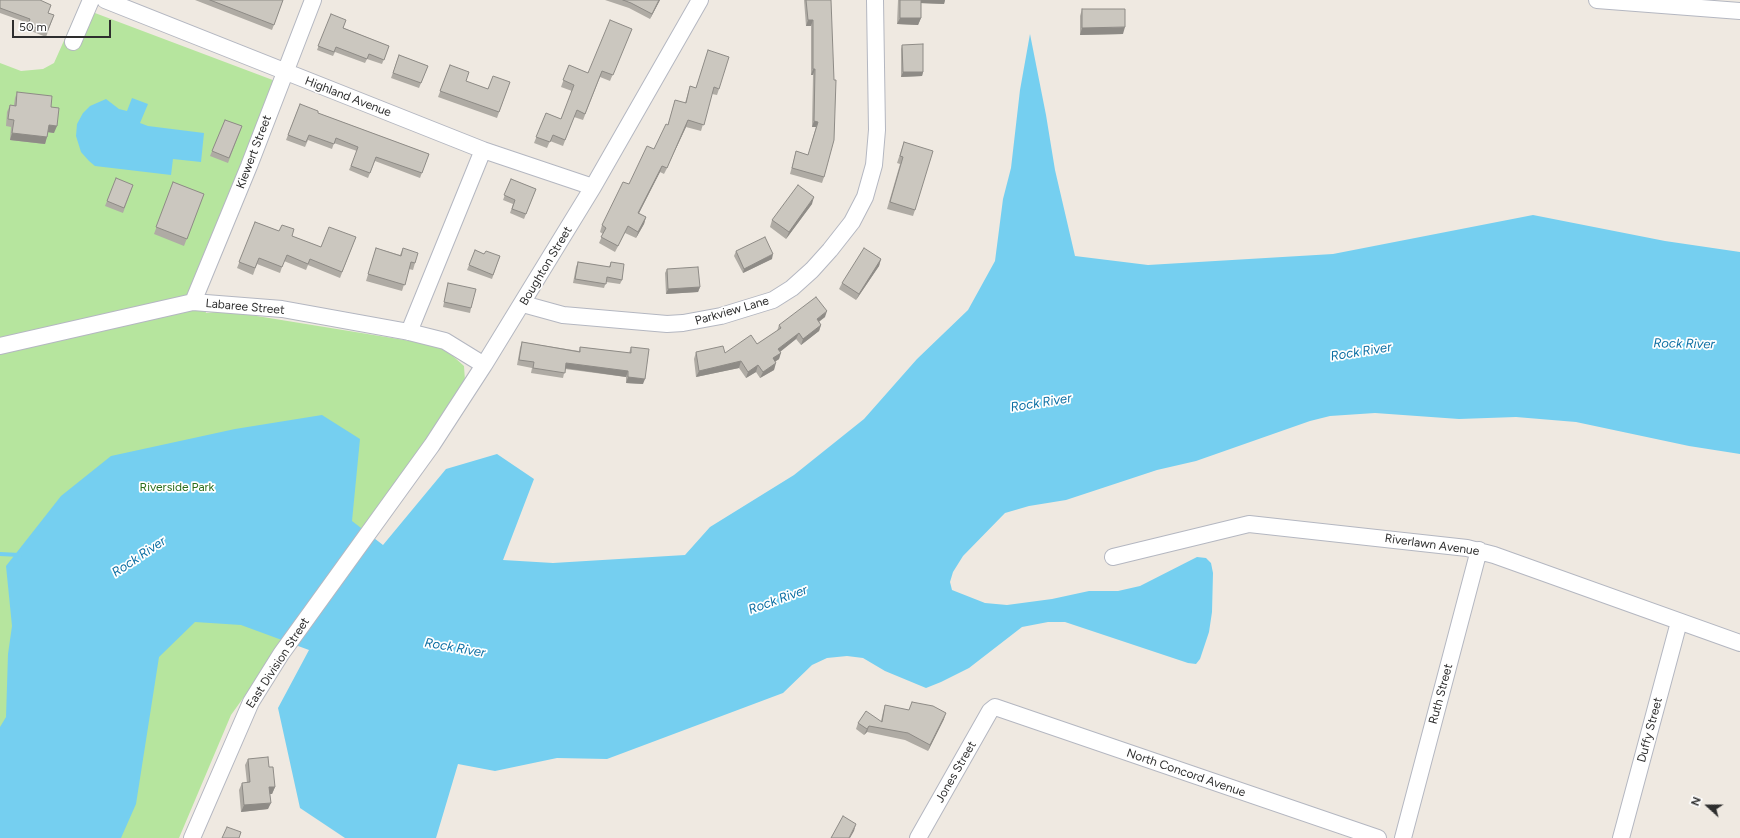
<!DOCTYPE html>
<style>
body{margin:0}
#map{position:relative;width:1740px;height:838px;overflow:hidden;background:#efe9e1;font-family:Figtree,sans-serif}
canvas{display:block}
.north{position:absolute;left:1688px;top:786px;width:40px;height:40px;-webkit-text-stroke:3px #fff;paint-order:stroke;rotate:291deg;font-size:11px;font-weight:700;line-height:16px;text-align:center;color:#2e2e2e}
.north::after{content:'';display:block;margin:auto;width:14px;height:18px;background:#2e2e2e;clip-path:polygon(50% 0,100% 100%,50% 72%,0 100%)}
.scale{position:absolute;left:12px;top:20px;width:99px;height:18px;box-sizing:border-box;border:2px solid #2e2e2e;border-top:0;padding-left:5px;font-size:12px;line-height:14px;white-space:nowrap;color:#2e2e2e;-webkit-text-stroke:3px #fff;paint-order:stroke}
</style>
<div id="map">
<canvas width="1740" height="838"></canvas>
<div class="north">N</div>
<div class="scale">50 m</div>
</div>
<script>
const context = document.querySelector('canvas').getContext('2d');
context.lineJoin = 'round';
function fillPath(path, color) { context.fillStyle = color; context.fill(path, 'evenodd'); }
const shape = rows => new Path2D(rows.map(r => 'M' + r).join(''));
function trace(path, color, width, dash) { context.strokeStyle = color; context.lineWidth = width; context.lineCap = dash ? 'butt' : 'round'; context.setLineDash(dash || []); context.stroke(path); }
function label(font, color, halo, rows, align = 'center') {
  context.font = font + ' Figtree,sans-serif'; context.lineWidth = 3.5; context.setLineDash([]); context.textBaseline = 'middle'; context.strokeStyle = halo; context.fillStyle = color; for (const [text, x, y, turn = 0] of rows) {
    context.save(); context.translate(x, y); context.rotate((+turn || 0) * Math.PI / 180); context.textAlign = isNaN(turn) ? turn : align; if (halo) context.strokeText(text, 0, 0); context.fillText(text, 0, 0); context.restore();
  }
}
fillPath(shape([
 [79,7,278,82,199,287,206,313,226,311,429,344,445,349,464,366,465,381,462,392,231,715,179,838,0,838,0,63,21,71,43,69,54,63]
]), '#b6e59e');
fillPath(shape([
 [1030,34,1046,115,1055,170,1075,256,1148,265,1333,254,1533,215,1665,241,1740,252,1740,454,1689,446,1576,422,1516,417,1459,419,1375,413,1330,416,1310,421,1196,461,1157,470,1066,500,1029,506,1005,513,963,556,953,572,950,582,952,590,985,603,1007,605,1052,599,1089,591,1118,591,1140,586,1197,557,1206,558,1211,563,1213,573,1212,612,1209,632,1200,659,1196,664,1188,663,1065,622,1048,622,1022,627,969,668,941,682,926,688,885,671,863,658,847,656,827,658,812,665,783,693,607,759,557,758,495,771,458,764,436,838,345,838,300,808,278,708,309,650,241,625,195,622,159,657,136,804,121,838,0,838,0,727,6,717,8,654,12,626,6,566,61,496,111,456,235,429,322,415,360,439,352,521,383,545,446,469,497,454,534,479,503,560,553,563,685,555,710,527,794,475,864,419,917,359,968,310,995,261,1003,199,1011,168,1020,90],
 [132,98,148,104,140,123,148,126,204,133,201,162,173,159,171,175,95,166,89,161,81,152,76,136,77,124,83,113,90,106,106,99,119,109,127,111]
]), '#75cff0');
trace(shape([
 [0,554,20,555]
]), '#75cff0', 4);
const minor = shape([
 [105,0,483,150,593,187],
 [1597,0,1740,11],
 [73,42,91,0],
 [193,302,249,166,313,0],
 [523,304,563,315,667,324,683,323,721,316,773,300,792,288,812,270,830,250,852,222,865,197,874,165,877,130,875,0],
 [409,332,483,150],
 [0,346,193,302,282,309,409,332,445,341,484,365],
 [1113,557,1249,524,1467,548,1494,555,1740,643],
 [192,838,251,702,281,654,432,445,484,365,593,187,700,0],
 [918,838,990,711,995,707,1378,838],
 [1403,838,1479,550],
 [1621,838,1679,622]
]);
trace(minor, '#b4b7c1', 18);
trace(minor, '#fff', 16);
fillPath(shape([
 [0,0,48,13,54,15,46,37,26,29,28,23,0,13],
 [195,0,283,0,272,30],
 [605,0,660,0,650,19,629,8],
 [804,0,831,0,824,177,822,183,790,174,796,151,808,155,816,127,812,127,813,75,811,75,811,26,806,26],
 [898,0,945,0,944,4,921,3,921,18,918,25,897,24],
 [1082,9,1123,34,1080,35,1080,16],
 [331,14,344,28,389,46,382,64,367,59,365,63,335,52,333,56,317,50],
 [632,29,610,81,600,77,583,120,574,117,563,146,550,141,547,148,534,143,546,113,561,119,572,91,561,87,569,65,588,73],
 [902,45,923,72,922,76,901,77,901,49],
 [399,55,428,66,419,88,391,78],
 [706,57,719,89,717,95,712,94,701,131,686,127,664,174,660,172,639,213,646,217,644,224,636,238,625,233,615,252,599,243,603,234,600,232,602,225,629,184,654,149,668,125,675,100,685,103,690,86,696,88],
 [450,65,466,81,488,89,510,82,497,118,438,97],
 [17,92,51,107,54,133,48,132,45,144,10,140,11,127,6,126,7,112,10,105,14,105,15,98],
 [300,104,318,113,429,154,420,178,375,161,368,178,349,170,357,151,334,143,332,149,308,140,305,147,286,140],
 [225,120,242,126,228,163,210,156],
 [904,142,915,210,913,216,887,209,900,164,897,163],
 [511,179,536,189,524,219,510,213,513,204,503,200],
 [173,182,204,194,184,246,154,234],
 [133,185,123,213,105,206,107,201],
 [812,204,786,239,770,227,772,220],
 [255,222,321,247,356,237,340,278,308,265,306,270,284,261,280,273,257,264,253,275,237,268],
 [376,248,400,255,403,248,415,263,413,270,409,269,402,291,366,281],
 [475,250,484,254,500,256,492,279,467,270],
 [736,251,772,259,743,273,734,256],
 [881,259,879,266,856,300,839,289,842,283],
 [578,262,609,267,611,262,622,280,620,284,606,282,604,288,573,283,576,267],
 [667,269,700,287,698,292,666,294,665,273],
 [448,283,471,308,470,313,443,307,447,288],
 [825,317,819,322,821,325,819,331,801,345,796,339,780,352,779,359,775,362,774,370,760,378,756,372,746,378,739,368,696,377,694,359,696,352,725,353,757,344,777,331,779,325],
 [522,342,579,351,580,347,629,353,631,347,643,384,626,383,626,377,565,369,563,378,531,373,532,368,517,365,520,348],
 [885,705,944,719,928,751,905,740,867,732,864,735,856,729,858,723,881,721,883,712],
 [248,759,269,767,275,787,272,794,270,794,268,809,241,812,239,790,242,783,247,783,245,765]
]), '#afaba4');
fillPath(shape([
 [659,0,660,0,650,19,652,14],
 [920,0,945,0,944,4,919,3],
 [900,18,921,18,918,25,897,24],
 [808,20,813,20,811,26,806,26],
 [1125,27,1123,34,1080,35,1082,28],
 [813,69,815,69,813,75,811,75],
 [903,72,923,72,922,76,901,77],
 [688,120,686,127,664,174,667,168],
 [814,121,818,122,816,127,812,127],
 [49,125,57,126,54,133,47,132],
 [12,133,47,137,45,144,10,140],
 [662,166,660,172,636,219,638,213],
 [814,197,812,204,786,239,789,232],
 [646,217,644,224,636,238,638,232],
 [773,254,772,259,743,273,744,269],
 [881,259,879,266,856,300,859,294],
 [700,287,698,292,666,294,668,289],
 [827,311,825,317,814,325,817,319],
 [821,325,819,331,801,345,803,339],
 [799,333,796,339,776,355,778,349],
 [781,353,779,359,771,364,773,358],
 [741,361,739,368,696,377,699,371],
 [566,363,628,371,626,377,564,368],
 [776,363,774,370,760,378,763,372],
 [758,365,756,372,746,378,748,372],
 [628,377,645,379,643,384,626,383],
 [946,713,944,719,928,751,930,745],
 [869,726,867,732,864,735,867,729],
 [269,787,275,787,272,794,267,794],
 [271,803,268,809,241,812,244,805],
 [856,824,854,831,850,838,849,838]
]), '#8e8b86');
const building = shape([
 [0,0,40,0,51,5,48,13,54,15,47,32,28,25,30,19,0,8,0,0],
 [210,0,283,0,274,25,210,0],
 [623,0,659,0,652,14,631,3,623,0],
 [806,0,831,0,834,80,836,80,834,140,824,177,792,168,796,151,808,155,818,122,814,121,815,69,813,69,813,20,808,20,806,0],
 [900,0,921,0,921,18,900,18,900,0],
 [1082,9,1125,9,1125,27,1082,28,1082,9],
 [331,14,346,20,343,28,389,46,384,60,369,54,367,59,336,47,334,52,318,46,331,14],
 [610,20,632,29,613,75,602,71,585,114,577,110,565,140,553,135,550,142,536,137,546,113,561,119,574,85,563,80,569,65,588,73,610,20],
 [923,44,923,72,903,72,902,45,923,44],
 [708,50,729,57,719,89,714,87,704,125,688,120,667,168,662,166,638,213,646,217,638,232,628,226,618,246,601,237,606,228,602,225,623,182,629,184,647,146,654,149,666,124,668,125,675,100,686,103,690,86,696,88,708,50],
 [399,55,428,66,421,83,393,73,399,55],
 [450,65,469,72,466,81,488,89,493,76,510,82,499,112,440,91,450,65],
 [17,92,52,96,51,107,59,108,57,126,49,125,47,137,12,133,14,120,8,119,10,105,16,106,17,92],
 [300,104,318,111,318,113,429,154,422,173,376,157,370,173,351,166,358,147,336,138,334,144,309,135,306,142,288,135,300,104],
 [225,120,242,126,229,158,212,151,225,120],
 [904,142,933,151,915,210,890,202,903,157,900,156,904,142],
 [116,178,133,185,124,208,107,201,116,178],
 [511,179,536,189,526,214,512,209,515,200,504,195,511,179],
 [173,182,204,194,187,239,156,227,173,182],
 [798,185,814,197,789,232,772,220,798,185],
 [255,222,279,231,282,225,294,229,292,236,321,247,329,227,356,237,342,272,310,259,308,264,287,255,282,267,259,258,255,268,239,262,255,222],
 [765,237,773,254,744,269,736,251,765,237],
 [376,248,401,256,403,248,418,253,415,263,411,262,405,285,368,274,376,248],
 [864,248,881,259,859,294,842,283,864,248],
 [475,250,484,254,486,251,500,256,493,275,469,265,475,250],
 [578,262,610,267,611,262,624,264,622,280,607,277,606,284,575,279,578,262],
 [698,267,700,287,668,289,667,269,698,267],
 [448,283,476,289,471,308,444,302,448,283],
 [816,297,827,311,817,319,821,325,803,339,799,333,778,349,781,353,773,358,776,363,763,372,758,365,748,372,741,361,699,371,696,352,723,346,725,353,751,335,757,344,781,328,779,325,816,297],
 [522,342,580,352,580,347,631,353,631,347,649,349,645,379,628,377,628,371,566,363,565,373,533,368,534,362,519,360,522,342],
 [912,702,933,706,946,713,930,745,908,733,869,726,867,729,858,723,866,711,882,722,885,705,909,710,912,702],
 [268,757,269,767,273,767,275,787,269,787,271,803,244,805,242,783,250,782,248,759,268,757],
 [843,816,856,824,849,838,831,838,843,816],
 [227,827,241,832,239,838,222,838,227,827]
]);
fillPath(building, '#cbc7bf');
trace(building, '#8e8b86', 1);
label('12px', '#2e2e2e', '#fff', [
 ["Highland Avenue",348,97,21],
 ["Kiewert Street",254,152,-69],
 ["Boughton Street",546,266,-59],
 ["Labaree Street",245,307,5],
 ["Parkview Lane",732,311,-16],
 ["Riverlawn Avenue",1432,545,8],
 ["East Division Street",278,663,-57],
 ["Ruth Street",1441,694,-75],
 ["Duffy Street",1650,730,-75],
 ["Jones Street",956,772,-60],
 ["North Concord Avenue",1186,773,19]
]);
label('12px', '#2c6e1b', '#fff', [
 ["Riverside Park",177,487]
]);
label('italic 13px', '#0d6fa3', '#fff', [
 ["Rock River",1684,344,1],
 ["Rock River",1361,352,-9],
 ["Rock River",1041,403,-9],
 ["Rock River",139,557,-34],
 ["Rock River",778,600,-20],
 ["Rock River",455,648,10]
]);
</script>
